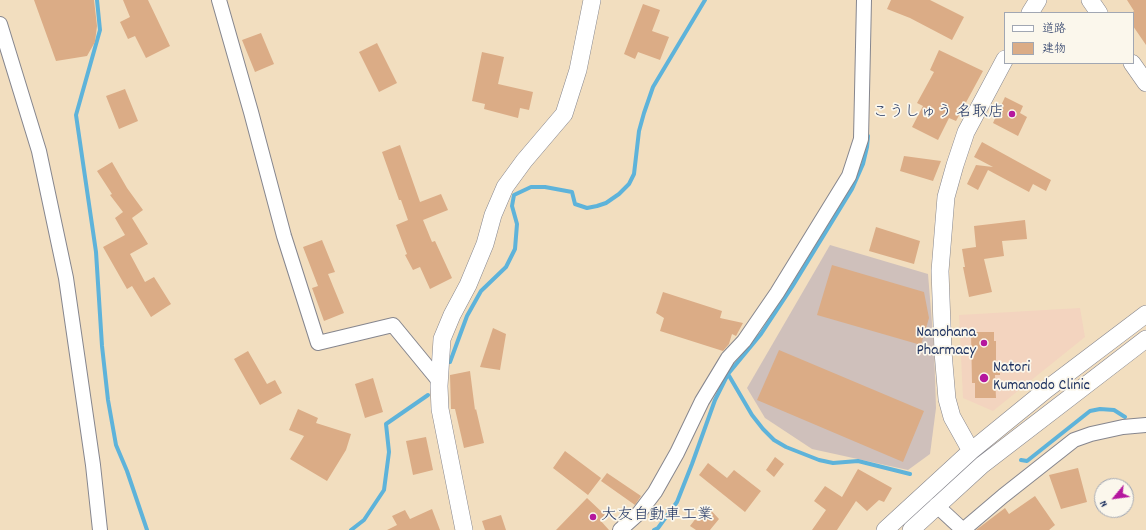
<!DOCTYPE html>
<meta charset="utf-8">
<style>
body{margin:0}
#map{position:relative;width:1146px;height:530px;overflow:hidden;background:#f2debf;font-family:Dekko,"Klee One",sans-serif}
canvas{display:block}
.legend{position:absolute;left:1004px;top:12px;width:130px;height:52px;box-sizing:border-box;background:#fbf7ec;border:1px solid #a1a7b3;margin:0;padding:5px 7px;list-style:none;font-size:12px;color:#1b2f5e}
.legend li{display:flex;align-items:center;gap:8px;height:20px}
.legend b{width:20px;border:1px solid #a1a7b3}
.north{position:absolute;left:1094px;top:478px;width:40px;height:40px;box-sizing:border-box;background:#fbf7ec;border:1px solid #a1a7b3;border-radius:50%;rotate:241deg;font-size:11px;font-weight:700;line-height:16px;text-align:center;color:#1b2f5e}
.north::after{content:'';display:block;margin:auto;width:14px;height:18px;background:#b5179e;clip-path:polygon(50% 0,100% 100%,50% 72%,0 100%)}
</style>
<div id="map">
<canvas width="1146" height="530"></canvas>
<ul class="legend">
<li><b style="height:5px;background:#fff"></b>道路</li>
<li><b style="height:11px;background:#dbac86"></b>建物</li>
</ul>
<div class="north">N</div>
</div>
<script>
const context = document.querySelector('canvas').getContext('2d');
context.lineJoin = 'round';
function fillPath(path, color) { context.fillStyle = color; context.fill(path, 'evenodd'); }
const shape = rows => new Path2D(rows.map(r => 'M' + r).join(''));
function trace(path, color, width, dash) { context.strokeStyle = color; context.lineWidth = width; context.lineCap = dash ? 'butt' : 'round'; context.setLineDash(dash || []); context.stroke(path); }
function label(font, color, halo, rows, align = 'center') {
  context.font = font + ' Dekko,"Klee One",sans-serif'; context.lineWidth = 3.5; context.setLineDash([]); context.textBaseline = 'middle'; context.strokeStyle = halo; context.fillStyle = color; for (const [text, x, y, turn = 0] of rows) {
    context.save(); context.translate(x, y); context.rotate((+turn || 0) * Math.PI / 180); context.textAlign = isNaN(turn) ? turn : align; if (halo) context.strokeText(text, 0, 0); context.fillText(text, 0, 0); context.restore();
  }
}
fillPath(shape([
 [1080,308,1085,337,993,411,963,398,959,315]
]), '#f3d4bf');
fillPath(shape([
 [830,245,928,274,934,348,936,408,930,454,908,470,812,449,765,418,747,388]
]), '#cfc0bb');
trace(shape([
 [97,0,100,30,76,115,96,252,102,346,108,400,116,445,127,471,147,530],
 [450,362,467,316,481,291,506,267,515,249,517,224,512,206,514,195,531,187,545,187,572,192,575,204,587,208,597,206,606,203,619,194,629,184,634,174,639,131,644,113,653,87,705,0],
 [728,374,752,415,763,429,774,440,786,447,819,460,833,463,858,461,910,474],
 [1021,460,1027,461,1090,411,1100,409,1114,410,1125,417],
 [351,530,364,520,384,490,389,452,386,424,428,395],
 [654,530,658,528,677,502,692,464,715,400,728,374,761,334,792,287,852,189,863,164,867,147,868,136]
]), '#5eb3da', 4);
fillPath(shape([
 [34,0,94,0,97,26,95,42,87,56,56,61],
 [123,0,148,0,170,46,146,58,135,36,128,39,120,22,130,17],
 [891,0,930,0,964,17,952,40,910,18,887,9],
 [1127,0,1146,0,1146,45,1133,26,1133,12,1134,11],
 [643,4,660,10,652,31,669,37,660,60,638,52,635,59,624,54],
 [261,33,274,64,255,72,242,40],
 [377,43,397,83,379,92,359,52],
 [939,50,983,71,956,121,949,118,938,140,912,127,923,106,917,103,934,72,930,70],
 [482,52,504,57,498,84,533,92,529,110,520,108,518,118,484,109,485,104,472,101],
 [125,89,138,121,119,129,106,96],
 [1005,97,1023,106,1020,113,1027,117,1018,136,993,123],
 [982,142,1051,180,1046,191,1033,184,1029,192,988,170,978,190,967,184,976,165,993,167,974,157],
 [400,145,420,202,441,194,448,210,423,220,432,242,435,241,452,278,430,289,420,267,413,270,405,255,407,254,396,225,408,220,401,200,399,200,382,152],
 [904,156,941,161,933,181,900,171],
 [112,162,127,188,143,210,132,218,148,244,130,254,145,282,154,277,171,304,151,317,132,286,127,289,103,247,125,235,115,218,123,212,110,195,112,194,97,171],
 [1025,220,1027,239,1002,241,1004,256,984,259,992,292,969,297,963,267,965,267,962,249,976,247,974,226],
 [876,227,920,241,914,264,869,251],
 [322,240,335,272,328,274,344,313,324,321,312,288,318,286,303,247],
 [832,265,924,292,929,318,921,345,817,315],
 [663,292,722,311,720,318,743,323,736,336,732,334,729,344,723,351,660,331,664,318,656,313],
 [493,328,506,334,500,370,480,367],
 [971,332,994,332,994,341,996,341,996,364,1000,364,1000,375,995,375,996,398,975,398,975,383,972,383],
 [779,350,924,411,903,462,757,400],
 [248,351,267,384,275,380,282,393,260,405,234,359],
 [470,371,475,410,476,409,484,443,464,448,455,409,451,409,450,375],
 [373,378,383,412,365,418,355,384],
 [298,409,318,418,316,423,351,434,346,450,327,481,290,459,304,436,289,430],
 [426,437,433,470,413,475,406,441],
 [565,451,601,478,588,495,553,468],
 [775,457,784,464,774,477,766,470],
 [708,463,727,478,734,470,761,491,745,512,699,475],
 [1078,468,1087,502,1061,509,1049,475],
 [858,469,892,488,884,502,879,500,867,511,856,501,837,530,812,530,826,510,814,501,825,486,842,497],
 [607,473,641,496,635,505,601,481],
 [1035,496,1055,525,1049,530,976,530,1005,508,1009,514],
 [587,498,605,515,600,520,609,530,556,530],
 [706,505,719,519,710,530,696,530,690,526],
 [432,509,440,530,387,530,397,525,392,516,405,510,410,519],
 [501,515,506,530,485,530,482,521]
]), '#dbac86');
const minor = shape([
 [219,0,251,112,284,236,318,343,393,325,439,381],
 [0,24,39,151,66,278,93,465,100,530],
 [936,505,963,530,1003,496,1074,440,1091,434,1123,427,1146,425],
 [620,530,639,513,655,492,677,453,702,401,728,358,744,341,777,293,849,176,861,139,864,0]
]);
const tertiary = shape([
 [1090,0,1099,13],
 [1030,13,1038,0],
 [1132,63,1146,83],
 [971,451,952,417,947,399,943,352,940,271,946,197,955,165,966,132,1005,59],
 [464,530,440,409,439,386,442,339,452,315,468,285,485,244,493,215,505,187,524,161,564,114,578,70,592,0],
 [885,530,971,451,1047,389,1146,314],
 [911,530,982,465,1146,339]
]);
trace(minor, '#86868e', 16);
trace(tertiary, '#86868e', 18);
trace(minor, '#fff', 14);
trace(tertiary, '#fff', 17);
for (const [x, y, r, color] of [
 [1012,114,4,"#b5179e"],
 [984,343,4,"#b5179e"],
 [984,378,5,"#b5179e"],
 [593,517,4,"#b5179e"]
]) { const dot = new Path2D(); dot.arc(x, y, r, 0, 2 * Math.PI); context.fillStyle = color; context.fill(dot); trace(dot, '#fbf7ec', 1.5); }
label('16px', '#1b2f5e', '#fbf7ec', [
 ["こうしゅう 名取店",1004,114],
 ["Nanohana",976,334],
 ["Pharmacy",976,352],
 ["Natori",993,369,"left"],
 ["Kumanodo Clinic",993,387,"left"],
 ["大友自動車工業",601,517,"left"]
], 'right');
</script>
